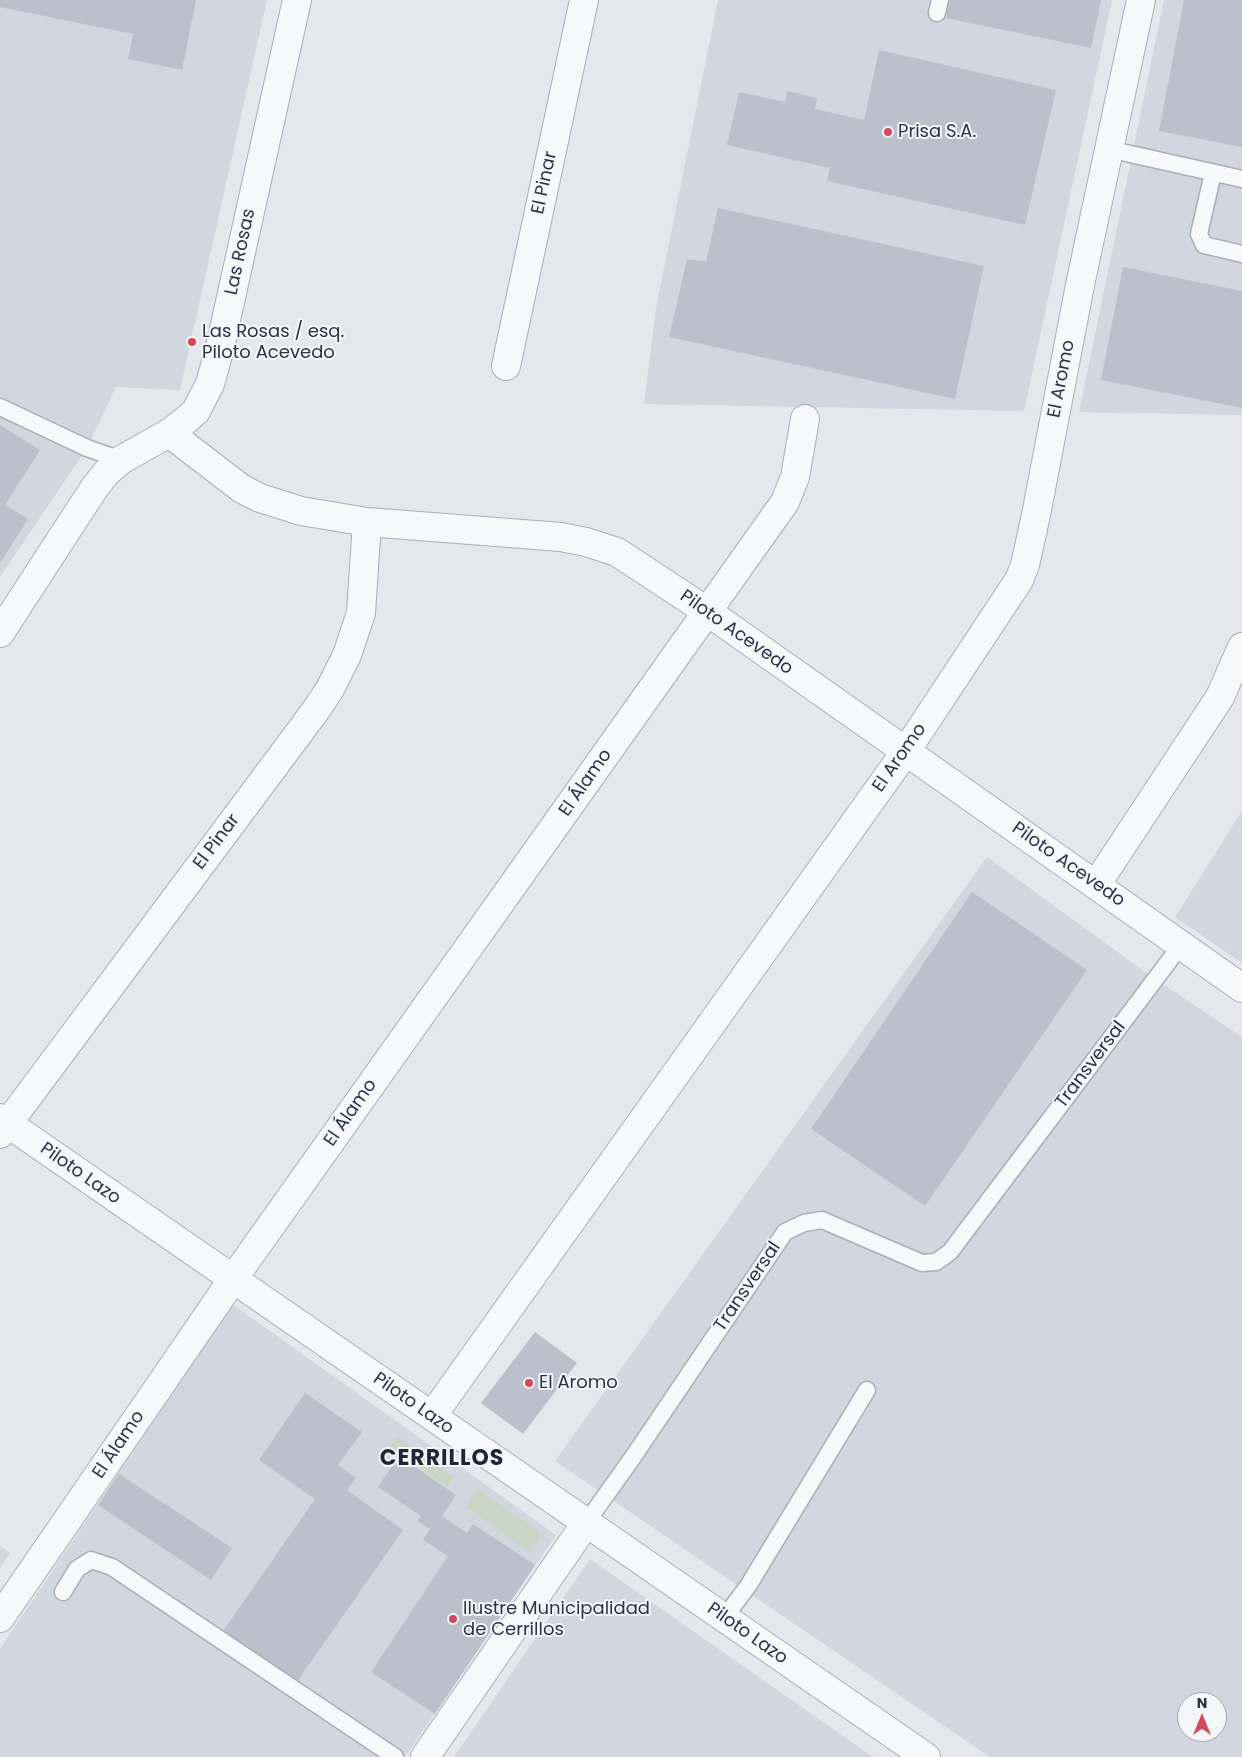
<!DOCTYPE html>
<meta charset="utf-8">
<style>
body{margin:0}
#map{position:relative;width:1242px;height:1757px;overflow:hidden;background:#e4e7ec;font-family:Poppins,sans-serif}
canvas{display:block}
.north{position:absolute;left:1177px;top:1692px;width:50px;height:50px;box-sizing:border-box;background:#f4f6f9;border:1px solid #a4a8b1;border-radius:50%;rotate:0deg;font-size:14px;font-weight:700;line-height:20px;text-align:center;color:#2b3445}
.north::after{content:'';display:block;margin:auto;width:18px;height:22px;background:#d1495b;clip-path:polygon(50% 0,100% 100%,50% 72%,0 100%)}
</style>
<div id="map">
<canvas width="1242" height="1757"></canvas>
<div class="north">N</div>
</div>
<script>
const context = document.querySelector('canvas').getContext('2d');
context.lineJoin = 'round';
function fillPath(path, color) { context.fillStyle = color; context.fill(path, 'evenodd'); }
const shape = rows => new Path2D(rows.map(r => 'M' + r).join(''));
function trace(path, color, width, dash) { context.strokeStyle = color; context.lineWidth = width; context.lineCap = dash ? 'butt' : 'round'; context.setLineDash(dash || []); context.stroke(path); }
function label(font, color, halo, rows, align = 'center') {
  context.font = font + ' Poppins,sans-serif'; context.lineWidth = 4; context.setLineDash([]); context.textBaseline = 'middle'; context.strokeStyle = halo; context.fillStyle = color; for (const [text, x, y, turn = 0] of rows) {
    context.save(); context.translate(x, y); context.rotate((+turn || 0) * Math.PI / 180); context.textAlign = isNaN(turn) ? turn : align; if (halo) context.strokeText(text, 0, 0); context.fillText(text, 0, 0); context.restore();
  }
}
fillPath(shape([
 [0,0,267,0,180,390,116,387,87,448,0,577],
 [718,0,1112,0,1024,411,644,404,656,308],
 [1164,0,1242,0,1242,415,1079,412],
 [1242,811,1242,963,1175,917],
 [987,857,1145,972,1242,1037,1242,1757,990,1757,555,1461],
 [1187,1702,1217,1702,1217,1732,1187,1732],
 [232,1304,556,1535,405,1757,0,1757,0,1649],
 [0,1546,10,1553,0,1568],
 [590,1559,873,1757,454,1757]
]), '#d2d6de');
fillPath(shape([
 [397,1437,454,1477,447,1487,390,1446],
 [478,1489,537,1530,540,1538,530,1552,466,1507]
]), '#c9d6c5');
fillPath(shape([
 [0,0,196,0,182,70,128,59,133,34,0,7],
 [950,0,1101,0,1091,48,946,18],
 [1184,0,1242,0,1242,147,1159,131],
 [879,50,1056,90,1025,225,827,181,830,168,727,145,739,92,785,102,787,91,817,98,815,109,864,120],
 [718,208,984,266,955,399,669,337,687,259,706,262],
 [1123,267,1242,291,1242,408,1101,380],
 [0,425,40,450,5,505,28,519,0,563],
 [972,892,1087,970,925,1206,811,1129],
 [535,1332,577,1363,523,1434,481,1403],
 [305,1393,362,1432,338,1465,356,1478,347,1490,403,1530,294,1686,221,1634,315,1499,259,1460],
 [399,1456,456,1495,442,1516,467,1533,473,1524,535,1565,435,1714,371,1672,448,1556,423,1540,430,1529,417,1521,421,1516,378,1487],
 [119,1474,232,1548,211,1580,98,1505]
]), '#bbc0ca');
const lane = shape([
 [937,13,940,0],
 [1108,149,1242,179],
 [1213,173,1199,234,1204,245,1242,254],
 [0,407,87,448,121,460],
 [586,1523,633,1457,785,1232,804,1223,822,1220,922,1263,936,1262,950,1252,1181,945],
 [63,1592,77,1569,91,1560,112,1567,395,1757],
 [724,1618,748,1586,867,1390]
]);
const street = shape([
 [506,366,584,0],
 [169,433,242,489,260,498,301,511,367,522,561,537,586,542,617,552,708,612,1242,988],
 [0,633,95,487,107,472,121,460,169,433,185,421,196,411,210,384,220,347,297,0],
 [1096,885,1220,697,1242,647],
 [0,1118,926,1757],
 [0,1134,316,710,330,689,347,655,361,613,367,522],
 [432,1416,906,751,1019,580,1025,565,1036,515,1080,285,1141,0],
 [0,1618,233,1279,785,502,795,477,805,419],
 [425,1757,586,1523]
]);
trace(lane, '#a9aeb7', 19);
trace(street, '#a9aeb7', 30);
trace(lane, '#f7f8fa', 16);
trace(street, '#f7f8fa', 28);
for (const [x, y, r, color] of [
 [888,132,5,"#d1495b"],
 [192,342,5,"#d1495b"],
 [529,1383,5,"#d1495b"],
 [453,1619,5,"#d1495b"]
]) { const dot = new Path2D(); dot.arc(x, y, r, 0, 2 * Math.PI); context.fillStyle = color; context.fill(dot); trace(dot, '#f4f6f9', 2); }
label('18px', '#2b3445', '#f4f6f9', [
 ["Prisa S.A.",898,132],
 ["Las Rosas / esq.",202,332],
 ["Piloto Acevedo",202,353],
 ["El Aromo",539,1383],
 ["Ilustre Municipalidad",463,1609],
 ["de Cerrillos",463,1630]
], 'left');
label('18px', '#2b3445', '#f4f6f9', [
 ["El Pinar",545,183,-78],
 ["Las Rosas",241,252,-78],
 ["El Aromo",1062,379,-79],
 ["Piloto Acevedo",736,633,35],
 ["El Aromo",900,758,-55],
 ["El Álamo",586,783,-55],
 ["El Pinar",217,842,-53],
 ["Piloto Acevedo",1068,865,35],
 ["Transversal",1091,1065,-53],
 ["El Álamo",351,1113,-55],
 ["Piloto Lazo",80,1174,35],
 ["Transversal",748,1287,-56],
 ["Piloto Lazo",413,1404,35],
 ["El Álamo",119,1445,-56],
 ["Piloto Lazo",747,1634,35]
]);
context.letterSpacing = '1px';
label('bold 22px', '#1d2536', '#f4f6f9', [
 ["CERRILLOS",442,1459]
]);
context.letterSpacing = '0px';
</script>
